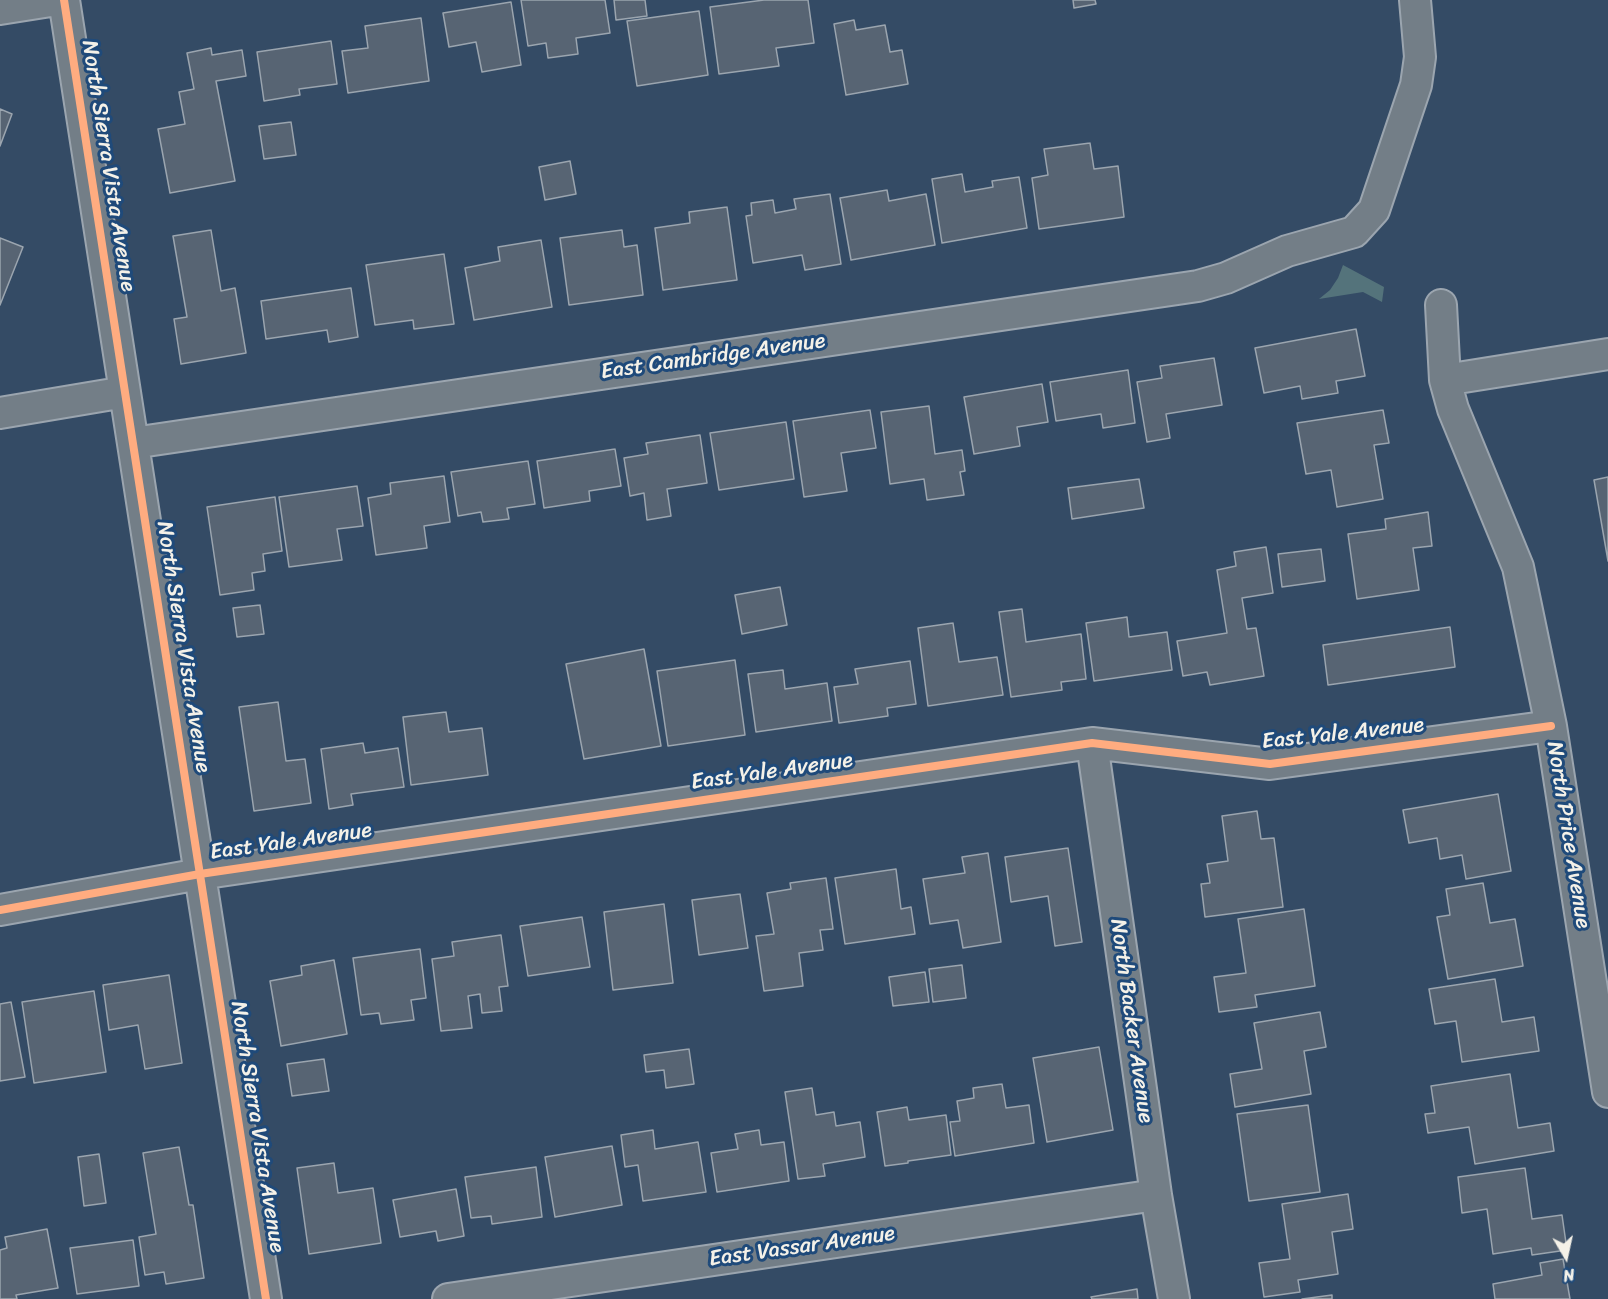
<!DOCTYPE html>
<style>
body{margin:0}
#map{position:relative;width:1608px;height:1299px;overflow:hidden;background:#344b65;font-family:Sriracha,sans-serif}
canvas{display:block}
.north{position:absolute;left:1536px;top:1227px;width:60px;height:60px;-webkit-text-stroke:4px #1f4a7a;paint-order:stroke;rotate:171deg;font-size:16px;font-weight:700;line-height:24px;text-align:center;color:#f4f1e8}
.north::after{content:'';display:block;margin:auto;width:21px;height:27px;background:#f4f1e8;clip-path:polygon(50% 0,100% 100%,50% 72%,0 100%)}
</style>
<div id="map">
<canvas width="1608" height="1299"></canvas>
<div class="north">N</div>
</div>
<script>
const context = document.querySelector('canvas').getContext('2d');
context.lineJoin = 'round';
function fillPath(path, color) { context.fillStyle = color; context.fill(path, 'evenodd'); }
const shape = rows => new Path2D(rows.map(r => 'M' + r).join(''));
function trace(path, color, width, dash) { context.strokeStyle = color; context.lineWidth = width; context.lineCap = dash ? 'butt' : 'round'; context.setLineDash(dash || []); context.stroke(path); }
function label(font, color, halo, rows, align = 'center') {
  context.font = font + ' Sriracha,sans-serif'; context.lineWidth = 6; context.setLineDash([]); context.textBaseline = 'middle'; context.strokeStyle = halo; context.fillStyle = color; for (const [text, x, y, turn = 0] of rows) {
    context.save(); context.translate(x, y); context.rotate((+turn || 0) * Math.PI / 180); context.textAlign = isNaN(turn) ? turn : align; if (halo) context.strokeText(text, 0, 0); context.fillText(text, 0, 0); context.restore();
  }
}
fillPath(shape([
 [1343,265,1384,287,1382,302,1363,292,1319,299,1330,290,1338,278]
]), '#54737b');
const building = shape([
 [521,0,605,0,610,33,576,38,578,54,548,58,546,43,528,46,521,0],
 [614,0,645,0,647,16,616,20,614,0],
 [764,0,808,0,814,43,776,48,779,66,719,74,710,7,764,0],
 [1073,0,1095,0,1096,4,1074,8,1073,0],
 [511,2,521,65,482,72,476,42,449,47,443,13,511,2],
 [699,11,708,75,637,86,627,21,699,11],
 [421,18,429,81,348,93,342,51,368,48,365,26,421,18],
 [854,20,856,30,885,25,890,52,902,50,908,84,846,95,834,24,854,20],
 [331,41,337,84,299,89,300,95,264,101,257,52,331,41],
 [211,48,212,55,242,50,246,76,216,81,235,181,170,193,158,129,185,124,179,92,194,89,187,53,211,48],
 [0,109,12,114,0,146,0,109],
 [291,122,296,155,264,159,259,126,291,122],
 [1090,143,1094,169,1118,166,1124,217,1039,229,1032,178,1048,175,1044,149,1090,143],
 [570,161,576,194,545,200,539,167,570,161],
 [962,174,965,192,993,187,992,181,1019,177,1027,228,942,243,932,179,962,174],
 [887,190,889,201,926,194,935,245,851,260,840,198,887,190],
 [830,194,841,264,805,270,802,255,753,263,746,216,752,215,751,203,773,200,775,213,796,209,794,199,830,194],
 [727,207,737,280,663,290,655,228,690,223,689,212,727,207],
 [211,230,221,291,235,288,246,353,181,364,174,319,187,317,173,236,211,230],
 [622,230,624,247,637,245,643,295,569,305,560,238,622,230],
 [0,238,23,247,0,305,0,238],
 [541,240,552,307,474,320,465,268,500,261,498,247,541,240],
 [444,254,454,324,414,329,413,320,375,325,366,265,444,254],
 [351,288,358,337,329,342,327,330,266,339,261,301,351,288],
 [1356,329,1365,376,1336,381,1338,393,1302,399,1300,386,1264,393,1255,348,1356,329],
 [1214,358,1222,405,1166,414,1170,438,1147,442,1137,382,1162,378,1160,366,1214,358],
 [1128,370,1135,423,1103,428,1101,414,1056,421,1050,382,1128,370],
 [1042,384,1048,422,1017,427,1020,446,974,454,964,397,1042,384],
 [929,406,935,454,962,450,965,471,960,472,964,495,927,500,924,479,890,484,881,412,929,406],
 [870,410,876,448,841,453,847,491,804,497,793,421,870,410],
 [1383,410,1389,443,1374,445,1383,499,1337,507,1331,470,1306,474,1297,423,1383,410],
 [786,422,794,479,719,490,710,433,786,422],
 [700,435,707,483,667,489,671,516,647,520,644,493,630,496,624,458,648,454,646,443,700,435],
 [615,449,621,486,589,491,590,501,544,508,537,461,615,449],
 [528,461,535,504,507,508,509,519,483,522,481,512,458,516,451,472,528,461],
 [444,476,450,522,424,526,427,548,376,555,368,498,391,494,390,483,444,476],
 [1608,477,1608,561,1594,480,1608,477],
 [1139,479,1144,508,1072,519,1068,488,1139,479],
 [357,486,363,526,337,529,342,560,289,567,279,497,357,486],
 [275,497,282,551,263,554,265,571,252,573,254,590,220,595,207,507,275,497],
 [1428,512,1432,546,1413,548,1419,590,1357,599,1348,534,1386,529,1385,519,1428,512],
 [1266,547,1273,593,1242,598,1247,629,1256,628,1264,676,1210,685,1207,672,1183,676,1177,641,1227,633,1217,570,1236,566,1234,552,1266,547],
 [1321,549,1325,581,1282,587,1278,554,1321,549],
 [780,587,787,625,742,634,735,595,780,587],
 [260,605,264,634,237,637,233,608,260,605],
 [1022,609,1026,642,1081,634,1086,679,1061,682,1062,690,1011,697,999,612,1022,609],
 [1127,617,1129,637,1167,632,1172,670,1094,681,1086,623,1127,617],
 [953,623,959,662,997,657,1003,695,928,706,918,628,953,623],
 [1450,627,1455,667,1328,685,1323,645,1450,627],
 [644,649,661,746,584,759,566,664,644,649],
 [735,660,745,735,668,746,657,671,735,660],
 [910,661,916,704,887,708,888,716,839,723,834,687,858,684,855,669,910,661],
 [783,670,785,689,827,683,832,721,756,732,748,674,783,670],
 [278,702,286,761,305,759,311,803,254,811,239,707,278,702],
 [446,712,449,732,482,728,488,775,411,785,403,717,446,712],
 [363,743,365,753,398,748,404,787,351,794,353,805,329,809,321,749,363,743],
 [1498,794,1511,871,1466,879,1462,855,1440,859,1437,838,1409,843,1403,810,1498,794],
 [1257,811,1261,839,1274,838,1283,907,1205,917,1201,884,1210,883,1207,864,1228,861,1222,816,1257,811],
 [1068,848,1082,942,1055,946,1048,896,1011,902,1005,857,1068,848],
 [988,853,1001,942,963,948,958,920,930,924,923,879,965,873,962,857,988,853],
 [896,869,901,909,911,907,915,934,845,944,835,878,896,869],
 [826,878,833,929,820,930,823,950,799,953,803,986,764,991,756,936,774,934,767,893,791,889,790,883,826,878],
 [1483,883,1490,923,1515,919,1523,966,1448,979,1437,917,1450,915,1446,889,1483,883],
 [740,894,748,948,699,955,692,900,740,894],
 [664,904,673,983,613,990,604,912,664,904],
 [1304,909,1315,986,1255,995,1257,1007,1219,1012,1214,977,1246,973,1238,919,1304,909],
 [582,917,590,967,528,976,520,926,582,917],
 [501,935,508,986,499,987,502,1011,482,1013,480,994,468,996,472,1028,441,1031,432,959,454,956,452,942,501,935],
 [420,949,426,998,411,1000,414,1020,381,1024,379,1013,361,1015,353,958,420,949],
 [334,960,347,1034,281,1046,270,981,302,975,301,966,334,960],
 [962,965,966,998,933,1002,929,969,962,965],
 [925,972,929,1002,893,1006,889,977,925,972],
 [169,975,182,1063,145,1069,138,1025,109,1030,103,985,169,975],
 [1495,979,1502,1022,1534,1017,1539,1051,1462,1062,1456,1021,1435,1024,1429,989,1495,979],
 [94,991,106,1072,34,1083,22,1002,94,991],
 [11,1002,25,1077,0,1081,0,1004,11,1002],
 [1320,1012,1326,1047,1304,1051,1311,1094,1235,1107,1230,1074,1262,1069,1254,1023,1320,1012],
 [1099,1047,1113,1130,1047,1142,1033,1058,1099,1047],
 [689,1049,694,1084,666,1088,664,1070,646,1072,644,1055,689,1049],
 [324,1059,329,1091,292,1096,287,1064,324,1059],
 [1510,1074,1518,1128,1550,1123,1554,1151,1475,1164,1469,1127,1428,1133,1425,1114,1435,1113,1431,1086,1510,1074],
 [1002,1084,1006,1108,1029,1105,1034,1143,955,1156,950,1122,960,1121,957,1101,974,1098,973,1088,1002,1084],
 [812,1088,816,1115,834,1112,836,1126,860,1122,865,1157,823,1164,825,1176,798,1179,785,1092,812,1088],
 [1308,1105,1320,1192,1249,1201,1237,1114,1308,1105],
 [907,1107,909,1120,946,1115,951,1155,908,1161,908,1163,885,1166,877,1112,907,1107],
 [653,1130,655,1149,698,1142,706,1192,643,1201,638,1165,625,1167,621,1135,653,1130],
 [759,1130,761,1145,784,1142,789,1181,717,1192,711,1153,738,1149,735,1134,759,1130],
 [612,1146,622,1205,555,1217,545,1157,612,1146],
 [179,1147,189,1205,193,1205,204,1278,166,1284,164,1272,145,1275,139,1237,156,1234,143,1153,179,1147],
 [99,1154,106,1203,84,1206,78,1157,99,1154],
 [334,1163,338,1193,373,1188,381,1243,309,1254,297,1168,334,1163],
 [536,1167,542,1217,492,1224,491,1216,471,1218,465,1177,536,1167],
 [1525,1168,1532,1219,1562,1215,1567,1250,1532,1255,1531,1248,1493,1254,1487,1209,1462,1213,1458,1177,1525,1168],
 [456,1189,464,1236,438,1241,436,1231,400,1237,393,1200,456,1189],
 [1348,1194,1353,1229,1332,1232,1338,1274,1298,1280,1300,1292,1264,1297,1259,1263,1290,1259,1282,1204,1348,1194],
 [47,1229,58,1288,16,1295,17,1299,0,1299,0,1250,7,1248,5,1237,47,1229],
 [133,1240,139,1286,77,1294,70,1248,133,1240],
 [1563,1259,1570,1299,1495,1299,1493,1284,1542,1275,1540,1263,1563,1259],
 [1137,1289,1138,1299,1092,1299,1091,1297,1137,1289],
 [1332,1295,1332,1299,1302,1299,1332,1295]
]);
fillPath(building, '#576473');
trace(building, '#9ba5af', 1.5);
const minor = shape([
 [64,0,266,1299],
 [0,9,57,0],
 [1441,305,1445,380,1453,409,1518,567,1551,726,1608,1092],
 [1445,380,1608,354],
 [0,413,125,392],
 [133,443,1198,286,1226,278,1287,251,1354,232,1374,210,1416,85,1420,57,1415,0],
 [1092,743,1156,1195,1174,1299],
 [0,910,200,874,1092,743,1270,764,1551,726],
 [448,1299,1156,1195]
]);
trace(minor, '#9ba5af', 34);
trace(minor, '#737e87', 30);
trace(shape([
 [64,0,266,1299],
 [0,910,200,874,1092,743,1270,764,1551,726]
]), '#ffac80', 8);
label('22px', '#f4f1e8', '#1f4a7a', [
 ["North Sierra Vista Avenue",108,166,81],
 ["East Cambridge Avenue",713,357,-8],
 ["North Sierra Vista Avenue",183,647,81],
 ["East Yale Avenue",1343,734,-6],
 ["East Yale Avenue",772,772,-8],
 ["North Price Avenue",1568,835,81],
 ["East Yale Avenue",291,842,-8],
 ["North Backer Avenue",1131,1021,82],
 ["North Sierra Vista Avenue",257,1127,81],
 ["East Vassar Avenue",802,1247,-8]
]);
</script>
